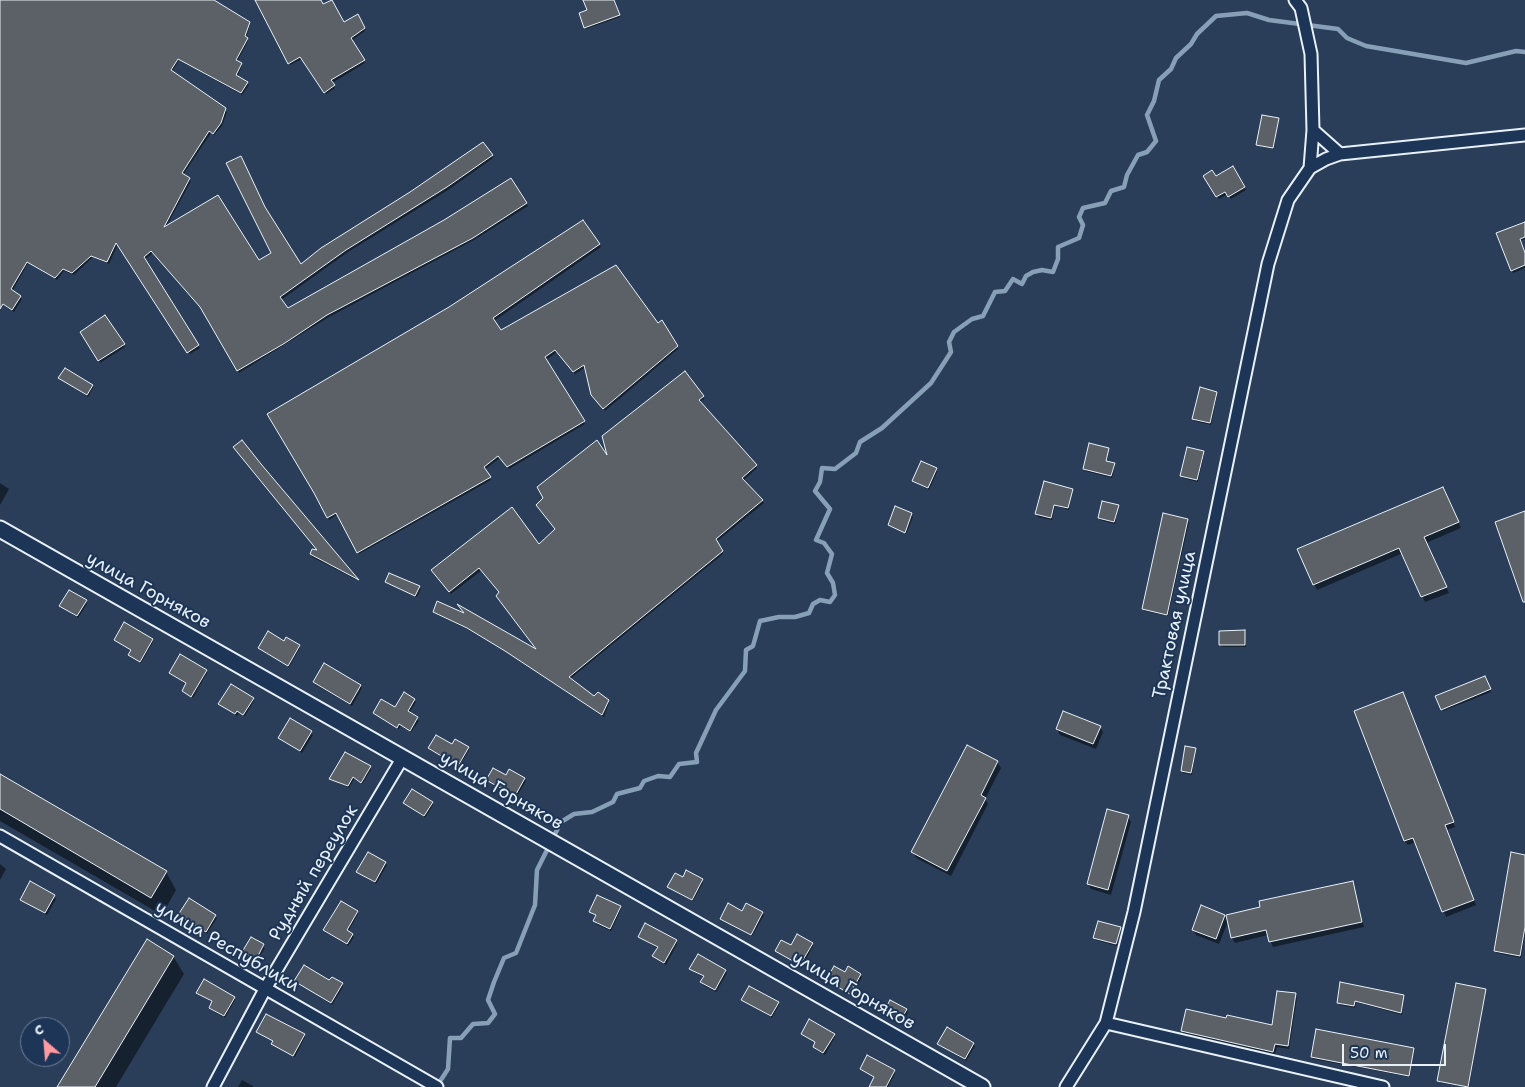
<!DOCTYPE html>
<meta charset="utf-8">
<style>
body{margin:0}
#map{position:relative;width:1525px;height:1087px;overflow:hidden;background:#2a3e5a;font-family:"Shantell Sans",sans-serif}
canvas{display:block}
.north{position:absolute;left:20px;top:1017px;width:50px;height:50px;box-sizing:border-box;background:#1d3557;border:1px solid #6e8097;border-radius:50%;rotate:333deg;font-size:14px;font-weight:700;line-height:20px;text-align:center;color:#e8f1f8}
.north::after{content:'';display:block;margin:auto;width:18px;height:22px;background:#ff9aa2;clip-path:polygon(50% 0,100% 100%,50% 72%,0 100%)}
.scale{position:absolute;left:1342px;top:1044px;width:104px;height:22px;box-sizing:border-box;border:2px solid #e8f1f8;border-top:0;padding-left:6px;font-size:15px;line-height:18px;white-space:nowrap;color:#e8f1f8;-webkit-text-stroke:4px #1d3557;paint-order:stroke}
</style>
<div id="map">
<canvas width="1525" height="1087"></canvas>
<div class="north">С</div>
<div class="scale">50 m</div>
</div>
<script>
const context = document.querySelector('canvas').getContext('2d');
context.lineJoin = 'round';
function fillPath(path, color) { context.fillStyle = color; context.fill(path, 'evenodd'); }
const shape = rows => new Path2D(rows.map(r => 'M' + r).join(''));
function trace(path, color, width, dash) { context.strokeStyle = color; context.lineWidth = width; context.lineCap = dash ? 'butt' : 'round'; context.setLineDash(dash || []); context.stroke(path); }
function label(font, color, halo, rows, align = 'center') {
  context.font = font + ' "Shantell Sans",sans-serif'; context.lineWidth = 4; context.setLineDash([]); context.textBaseline = 'middle'; context.strokeStyle = halo; context.fillStyle = color; for (const [text, x, y, turn = 0] of rows) {
    context.save(); context.translate(x, y); context.rotate((+turn || 0) * Math.PI / 180); context.textAlign = isNaN(turn) ? turn : align; if (halo) context.strokeText(text, 0, 0); context.fillText(text, 0, 0); context.restore();
  }
}
fillPath(shape([
 [0,0,212,0,249,23,250,25,246,38,248,41,237,62,242,66,237,77,249,85,242,95,179,60,172,72,227,112,222,126,214,135,211,133,183,175,191,181,166,227,259,262,273,254,265,210,301,266,483,144,493,158,448,190,348,252,281,300,287,310,445,221,510,180,528,206,474,240,329,317,239,373,203,309,153,253,144,260,200,348,190,354,118,244,109,264,93,257,74,275,64,271,57,280,28,263,12,292,22,299,14,312,3,305,0,310],
 [257,0,320,0,323,6,343,24,358,16,365,31,351,41,365,63,332,83,335,88,326,94,302,59,290,65],
 [585,0,614,0,620,17,586,29,589,11],
 [1278,119,1274,147,1258,144],
 [1232,168,1246,190,1231,199,1228,194,1219,199,1205,176,1216,178],
 [583,222,601,247,494,321,501,332,658,325,662,322,678,349,605,411,594,398,586,367,575,374,557,352,546,360,585,424,509,469,500,458,484,470,491,480,359,554,338,514,329,520,316,493,450,308],
 [1525,223,1525,239,1520,241,1525,255,1525,268,1513,273,1498,233],
 [105,317,125,347,100,363,82,332],
 [60,378,92,385,93,388,88,397],
 [1216,393,1217,395,1211,425,1195,421,1194,419],
 [703,397,704,399,699,402,757,468,743,481,764,503,716,542,723,554,570,679,594,698,608,701,609,703,604,717,508,653,469,630,436,614,434,612,540,653,500,593,482,570,451,594,434,572,539,546,557,530,609,461],
 [242,441,357,580,312,557,311,554,319,553],
 [1108,449,1107,462,1115,466,1112,478,1085,471,1084,469],
 [1203,452,1204,454,1198,482,1183,478,1181,476],
 [936,469,937,472,929,490,913,481],
 [0,483,9,489,0,505],
 [1072,490,1069,510,1055,506,1052,520,1038,517,1037,514],
 [1446,494,1461,528,1426,543,1449,593,1425,602,1403,553,1317,590,1314,584],
 [1118,506,1115,524,1100,520,1099,517],
 [911,514,913,517,906,534,889,525],
 [1187,520,1189,522,1168,616,1145,611,1143,609],
 [386,581,419,587,421,589,417,597],
 [86,601,87,604,78,618,61,606],
 [1244,631,1246,647,1222,647,1220,645],
 [152,640,153,642,141,663,131,657,130,655],
 [285,642,300,648,289,667,260,648],
 [324,665,361,686,362,688,352,706,316,685,314,682],
 [206,671,207,673,193,698,183,691,187,685,170,673],
 [1486,680,1491,692,1443,711,1442,709],
 [404,694,416,702,409,713,419,721,411,732,401,726,399,729,374,713,395,709],
 [253,698,254,701,245,716,239,713,237,716,220,704],
 [1405,698,1455,827,1446,830,1476,905,1446,917,1416,842,1408,845,1405,841,1355,712],
 [291,720,313,735,302,753,280,738],
 [1100,727,1103,732,1096,749,1060,735,1057,729],
 [452,746,468,748,469,750,459,767,429,748],
 [968,747,997,762,1001,768,985,799,988,804,951,876,916,858,913,852],
 [1195,749,1192,775,1183,773,1182,771],
 [370,767,371,770,362,784,354,779,349,788,330,779],
 [0,775,166,872,176,890,162,915,0,821],
 [506,776,524,779,526,781,516,798,488,780],
 [405,803,432,803,433,805,425,818],
 [1128,816,1131,822,1111,895,1091,889,1088,884],
 [1525,856,1525,934,1521,958,1497,953,1495,951],
 [385,863,387,865,376,884,357,872],
 [0,864,6,869,0,880],
 [683,878,702,880,703,883,693,901,669,887],
 [1352,882,1364,927,1273,947,1268,935,1235,943,1232,938,1227,916],
 [31,883,56,899,47,915,22,900],
 [189,900,217,918,207,934,180,915],
 [620,907,621,909,611,931,596,924,597,917,591,912],
 [357,912,358,914,348,932,354,937,348,946,326,932,324,930],
 [743,912,762,913,764,915,752,936,722,919],
 [1225,916,1228,922,1219,944,1196,935,1193,930],
 [1120,928,1117,946,1096,940,1094,938],
 [640,937,676,941,677,944,666,965,654,956,658,949],
 [251,938,265,948,257,961,243,952],
 [812,944,813,946,802,967,776,951],
 [173,956,184,974,116,1087,59,1087],
 [691,969,725,971,727,973,716,992,703,985,704,978],
 [845,974,860,975,862,977,852,995,828,980],
 [296,981,330,982,342,984,343,987,332,1005],
 [1485,990,1469,1087,1440,1083,1439,1081],
 [198,993,234,998,235,1000,225,1018,211,1010,210,1008,213,1003],
 [1295,994,1297,998,1289,1049,1277,1047,1275,1054,1184,1034,1182,1031,1227,1020,1273,1026],
 [1403,996,1402,1015,1356,1002,1355,1008,1340,1005,1338,1002],
 [743,1000,778,1003,779,1005,772,1018],
 [907,1010,908,1012,902,1024,885,1013],
 [258,1032,304,1035,305,1037,295,1057,274,1046,274,1042],
 [803,1034,834,1035,835,1037,825,1055,816,1050,816,1043],
 [938,1044,973,1044,975,1046,966,1061],
 [1413,1049,1410,1077,1313,1059,1312,1057],
 [861,1069,894,1071,895,1074,888,1087,870,1087,875,1078],
 [242,1080,253,1086,253,1087,238,1087]
]), '#0007');
trace(shape([
 [437,1086,448,1069,450,1038,461,1038,473,1024,488,1023,495,1014,488,1000,494,982,504,958,516,953,535,905,537,870,561,822,574,814,592,812,613,802,617,794,640,788,644,781,658,776,670,777,679,764,697,762,696,753,716,710,745,671,746,650,753,646,760,621,779,617,795,617,809,613,813,604,820,600,830,602,835,595,833,583,827,573,832,554,824,543,816,540,830,509,815,491,820,482,822,468,835,469,856,453,860,442,882,428,931,383,951,352,949,342,954,332,972,319,983,316,995,292,1005,291,1013,279,1022,284,1026,276,1033,272,1042,270,1053,272,1058,259,1058,247,1079,238,1083,225,1079,217,1083,208,1105,203,1111,191,1124,187,1127,175,1138,155,1147,152,1156,141,1147,115,1154,101,1159,80,1171,69,1176,58,1191,44,1197,34,1216,16,1247,13,1269,20,1338,29,1347,38,1366,46,1466,63,1516,51,1525,52]
]), '#87a0b8', 4.5);
const building = shape([
 [0,0,214,0,250,22,245,36,248,38,236,60,242,63,236,75,248,82,241,93,178,59,171,70,226,108,221,123,213,134,209,131,182,173,190,178,164,227,218,195,259,260,271,253,226,163,241,156,265,207,301,264,321,248,410,192,483,142,493,155,447,187,346,250,280,297,288,308,444,220,511,178,527,203,473,238,327,315,285,343,237,371,200,307,151,251,144,257,199,345,187,353,116,243,107,262,91,256,72,273,63,269,55,278,27,262,11,289,21,296,12,310,3,304,0,309,0,0],
 [255,0,321,0,323,4,332,0,344,22,358,14,365,28,351,38,365,60,331,80,335,85,324,93,300,57,288,64,255,0],
 [583,0,614,0,620,15,584,28,579,13,587,10,583,0],
 [1262,115,1279,118,1273,148,1256,145,1262,115],
 [1233,166,1245,187,1228,197,1225,192,1216,197,1203,176,1212,170,1216,176,1233,166],
 [583,220,600,244,493,318,501,330,616,265,658,323,662,320,678,346,603,409,591,395,584,365,573,372,555,350,545,357,585,421,507,467,498,456,484,467,491,477,357,553,336,513,327,518,314,493,267,414,449,307,583,220],
 [1525,222,1525,237,1520,239,1525,253,1525,265,1511,271,1496,233,1525,222],
 [105,315,125,344,98,361,80,332,105,315],
 [65,368,93,385,87,395,58,378,65,368],
 [685,371,704,396,699,400,757,465,742,478,763,500,716,539,723,551,569,677,594,696,598,692,609,700,602,715,505,651,467,628,433,612,437,601,464,613,457,604,536,649,496,596,499,592,479,568,449,592,431,570,512,507,539,544,555,529,536,505,543,498,537,487,597,440,607,455,602,436,685,371],
 [1200,387,1217,392,1210,423,1192,419,1200,387],
 [242,440,261,464,359,580,310,554,312,549,317,550,233,447,242,440],
 [1089,443,1109,448,1106,461,1115,463,1111,476,1083,469,1089,443],
 [1187,447,1204,451,1197,480,1180,476,1187,447],
 [921,461,937,468,928,488,912,481,921,461],
 [1044,481,1073,489,1068,508,1054,505,1051,518,1035,514,1044,481],
 [1443,487,1459,522,1424,537,1447,587,1421,597,1399,548,1313,585,1297,549,1443,487],
 [1102,501,1119,505,1114,522,1098,518,1102,501],
 [895,506,912,513,905,533,888,525,895,506],
 [1525,511,1525,602,1523,602,1495,522,1525,511],
 [1163,513,1188,519,1167,615,1142,609,1163,513],
 [389,573,420,586,415,596,385,582,389,573],
 [69,590,87,600,77,616,59,606,69,590],
 [124,622,153,639,140,662,128,655,131,650,114,640,124,622],
 [1245,630,1245,645,1219,645,1219,631,1245,630],
 [268,631,284,641,286,637,300,645,288,666,258,648,268,631],
 [180,654,207,670,191,697,182,691,186,683,169,673,180,654],
 [324,663,361,685,350,704,313,682,324,663],
 [1485,676,1491,689,1441,710,1435,696,1485,676],
 [231,684,254,698,243,715,237,711,235,714,218,704,231,684],
 [404,692,415,699,408,711,418,717,410,731,399,724,397,728,373,713,381,699,395,707,404,692],
 [1403,692,1454,822,1445,825,1474,900,1442,912,1413,838,1404,841,1354,711,1403,692],
 [1063,711,1101,726,1093,744,1056,729,1063,711],
 [290,718,312,731,300,751,278,738,290,718],
 [436,735,452,744,455,739,469,747,458,766,428,748,436,735],
 [967,745,998,761,981,795,986,798,947,871,911,852,967,745],
 [1185,746,1196,748,1191,773,1181,771,1185,746],
 [345,752,371,766,361,783,353,777,348,786,329,779,345,752],
 [493,768,506,775,509,769,525,778,515,796,486,780,493,768],
 [0,774,167,871,151,898,0,809,0,774],
 [412,789,433,802,424,816,403,803,412,789],
 [1107,809,1129,815,1108,890,1087,884,1107,809],
 [368,852,386,862,375,882,356,872,368,852],
 [1511,852,1525,855,1525,927,1520,956,1494,951,1511,852],
 [686,870,703,879,692,900,667,887,675,873,683,877,686,870],
 [30,881,55,895,45,913,20,900,30,881],
 [1353,881,1362,922,1269,942,1266,930,1231,938,1226,915,1260,907,1259,901,1353,881],
 [597,895,621,906,610,929,593,921,596,915,589,912,597,895],
 [189,898,216,915,206,932,178,915,189,898],
 [341,901,358,911,347,930,353,934,347,944,323,930,341,901],
 [728,903,742,911,746,903,763,912,751,935,720,919,728,903],
 [1201,905,1225,915,1216,939,1192,930,1201,905],
 [1098,921,1121,927,1116,944,1093,938,1098,921],
 [645,923,677,940,664,963,652,956,658,947,638,937,645,923],
 [797,934,813,943,800,965,775,951,781,940,791,945,797,934],
 [251,937,264,944,256,960,242,952,251,937],
 [147,939,174,956,95,1087,57,1087,147,939],
 [698,954,726,970,715,990,700,982,704,976,689,969,698,954],
 [304,965,329,980,332,977,343,983,331,1003,294,981,304,965],
 [834,966,845,972,848,966,861,974,850,994,826,980,834,966],
 [204,979,235,997,224,1016,209,1008,212,1001,196,993,204,979],
 [1340,982,1404,995,1401,1013,1355,1001,1354,1006,1337,1003,1340,982],
 [1456,983,1486,989,1468,1087,1437,1081,1456,983],
 [749,986,779,1002,771,1016,741,1000,749,986],
 [1277,991,1296,993,1288,1046,1275,1044,1273,1052,1181,1031,1186,1009,1226,1018,1227,1015,1272,1025,1277,991],
 [890,1000,907,1009,900,1022,883,1013,890,1000],
 [266,1014,305,1034,293,1056,271,1044,273,1041,256,1032,266,1014],
 [809,1019,835,1034,823,1053,813,1047,815,1042,801,1034,809,1019],
 [947,1027,974,1043,965,1059,937,1044,947,1027],
 [1316,1029,1414,1048,1409,1076,1311,1057,1316,1029],
 [867,1055,895,1070,886,1087,869,1087,874,1077,860,1069,867,1055]
]);
fillPath(building, '#5c6167');
trace(building, '#e8f1f8', 1);
const street = shape([
 [1295,0,1301,8,1311,54,1313,130,1310,168],
 [1313,130,1340,154],
 [0,836,437,1087],
 [1106,1023,1383,1087],
 [213,1087,265,989,403,757],
 [1066,1087,1106,1023,1134,912,1268,264,1288,200,1310,168,1326,159,1340,154,1525,135]
]);
const secondary = shape([
 [0,529,982,1087]
]);
trace(street, '#e8f1f8', 15);
trace(secondary, '#e8f1f8', 19);
trace(street, '#1d3557', 11);
trace(secondary, '#1d3557', 15);
label('18px', '#e8f1f8', '#1d3557', [
 ["улица Горняков",148,591,29],
 ["Трактовая улица",1175,625,-78],
 ["улица Горняков",501,791,30],
 ["Рудный переулок",314,873,-59],
 ["улица Республики",227,947,30],
 ["улица Горняков",853,991,30]
]);
</script>
